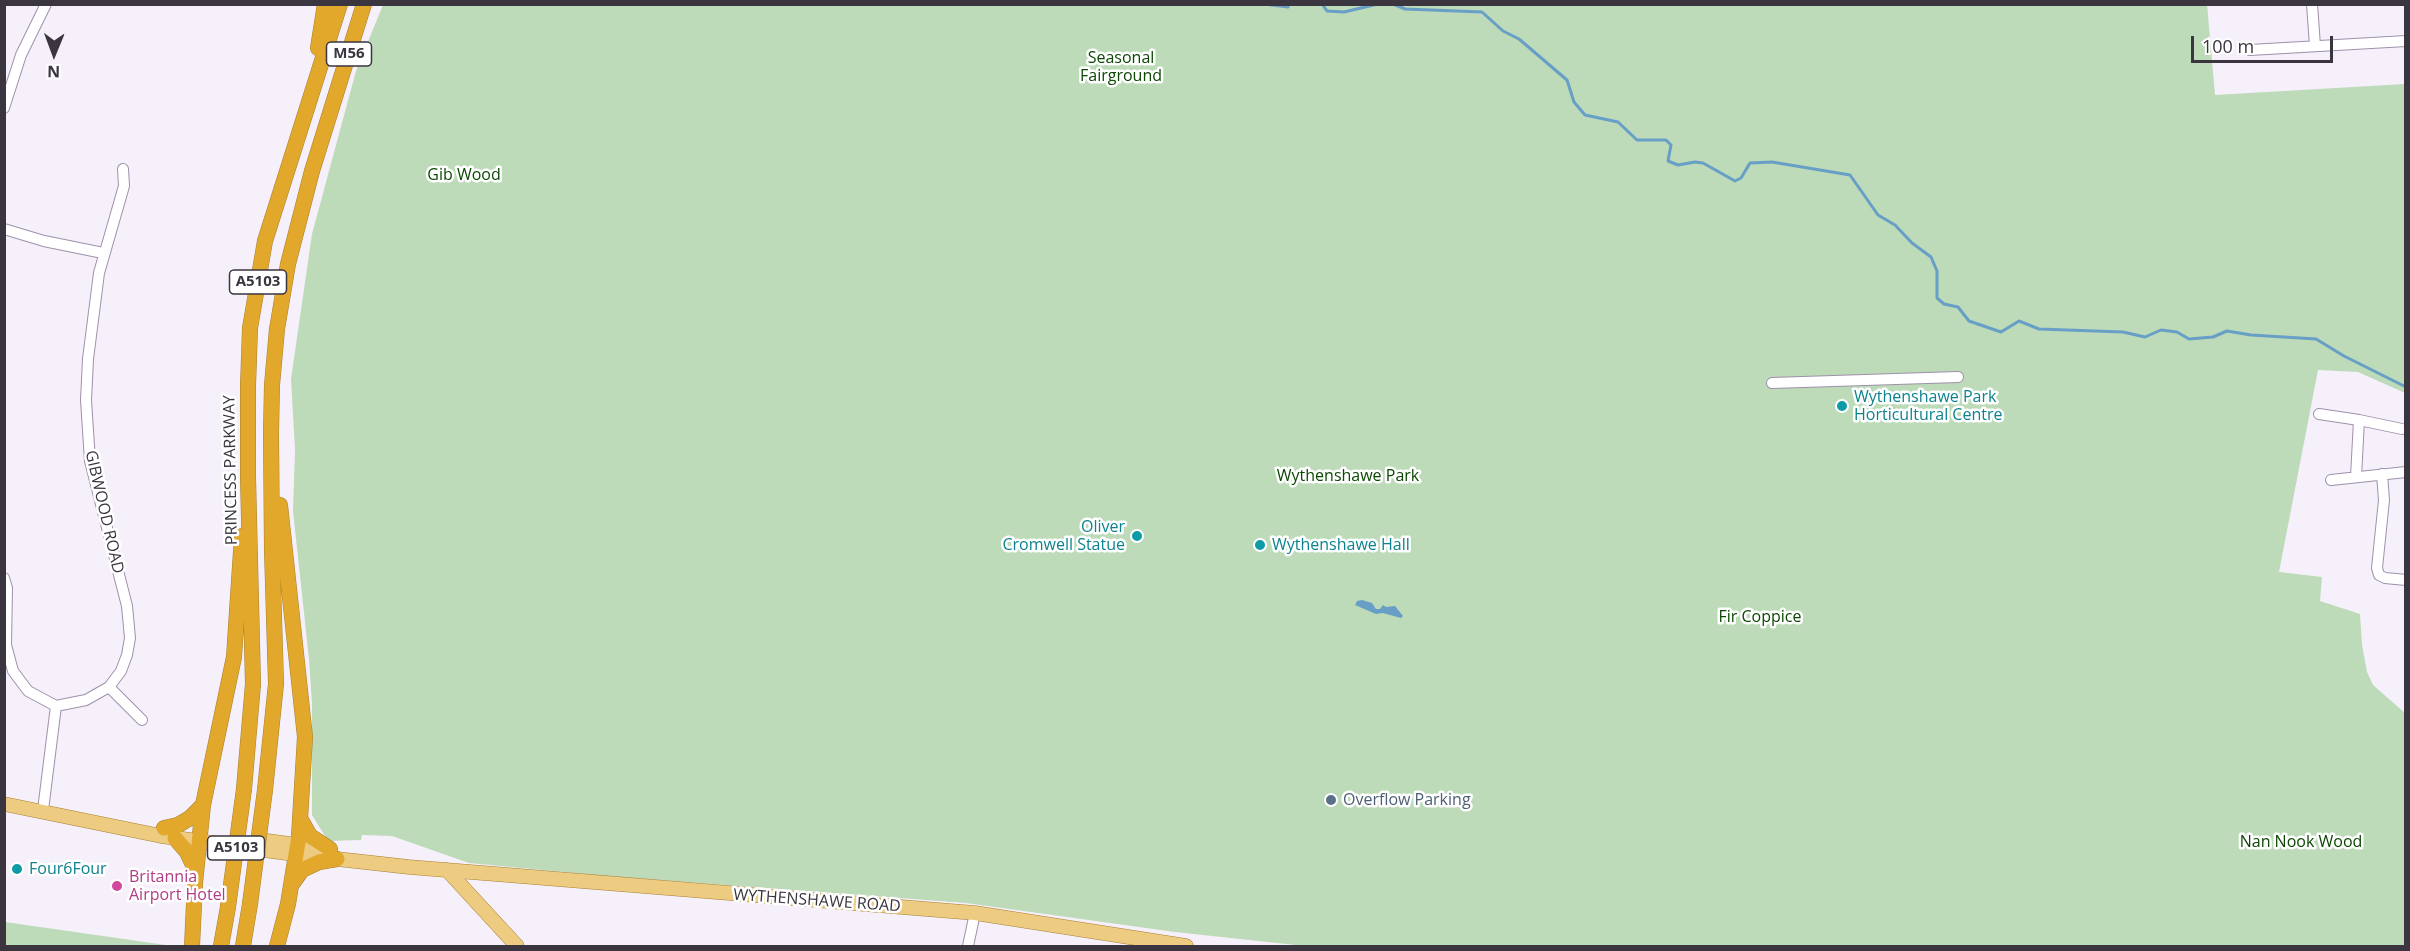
<!DOCTYPE html>
<style>
body{margin:0}
#map{position:relative;width:2410px;height:951px;overflow:hidden;background:#f6f0fb;font-family:"Open Sans",sans-serif}
canvas{display:block}
.frame{position:absolute;inset:0;border:6px solid #3a353f;pointer-events:none}
.north{position:absolute;left:24px;top:24px;width:60px;height:60px;-webkit-text-stroke:4px #fff;paint-order:stroke;rotate:181deg;font-size:16px;font-weight:700;line-height:24px;text-align:center;color:#3a353f}
.north::after{content:'';display:block;margin:auto;width:21px;height:27px;background:#3a353f;clip-path:polygon(50% 0,100% 100%,50% 72%,0 100%)}
.scale{position:absolute;left:2191px;top:36px;width:142px;height:27px;box-sizing:border-box;border:3px solid #3a353f;border-top:0;padding-left:8px;font-size:18px;line-height:21px;white-space:nowrap;color:#3a353f;-webkit-text-stroke:4px #fff;paint-order:stroke}
</style>
<div id="map">
<canvas width="2410" height="951"></canvas>
<div class="frame"></div>
<div class="north">N</div>
<div class="scale">100 m</div>
</div>
<script>
const context = document.querySelector('canvas').getContext('2d');
context.lineJoin = 'round';
function fillPath(path, color) { context.fillStyle = color; context.fill(path, 'evenodd'); }
const shape = rows => new Path2D(rows.map(r => 'M' + r).join(''));
function trace(path, color, width, dash) { context.strokeStyle = color; context.lineWidth = width; context.lineCap = dash ? 'butt' : 'round'; context.setLineDash(dash || []); context.stroke(path); }
function label(font, color, halo, rows, align = 'center') {
  context.font = font + ' "Open Sans",sans-serif'; context.lineWidth = 5; context.setLineDash([]); context.textBaseline = 'middle'; context.strokeStyle = halo; context.fillStyle = color; for (const [text, x, y, turn = 0] of rows) {
    context.save(); context.translate(x, y); context.rotate((+turn || 0) * Math.PI / 180); context.textAlign = isNaN(turn) ? turn : align; if (halo) context.strokeText(text, 0, 0); context.fillText(text, 0, 0); context.restore();
  }
}
fillPath(shape([
 [2207,4,2215,95,2405,84,2405,393,2358,372,2318,370,2279,572,2322,577,2320,601,2360,614,2362,645,2367,672,2373,685,2405,713,2405,946,1305,946,1175,932,966,903,606,876,469,863,392,836,362,835,361,840,328,841,312,815,312,703,309,659,293,511,295,450,291,379,312,234,356,71,383,5],
 [5,922,173,946,5,946]
]), '#bddab9');
fillPath(shape([
 [1362,600,1372,603,1376,609,1380,609,1383,605,1386,607,1395,606,1403,616,1401,618,1383,613,1376,614,1355,605,1357,601]
]), '#689fc6');
trace(shape([
 [1055,4,1081,4],
 [1264,4,1288,7,1289,4],
 [1322,4,1327,11,1344,12,1378,4],
 [1393,4,1405,9,1482,12,1503,31,1519,39,1567,80,1574,102,1585,115,1618,122,1637,140,1666,140,1671,145,1668,161,1678,165,1695,162,1703,163,1735,181,1741,178,1750,163,1772,162,1850,175,1878,215,1895,225,1912,243,1931,257,1937,271,1937,298,1944,304,1958,307,1969,321,2001,332,2019,321,2039,329,2123,332,2145,337,2161,330,2177,332,2189,339,2213,337,2227,331,2251,335,2316,339,2344,356,2406,387]
]), '#689fc6', 3);
const minor = shape([
 [2312,4,2315,46],
 [2250,50,2406,41],
 [4,108,21,55,46,4],
 [4,229,44,241,103,253],
 [1772,383,1958,377],
 [2319,414,2359,420,2356,477],
 [2359,420,2402,429],
 [2382,474,2384,500,2377,568,2379,575,2385,578,2406,580],
 [2331,480,2406,472],
 [4,578,7,588,6,645,13,671,28,691,56,706],
 [109,687,142,720],
 [56,706,86,700,109,687,121,671,127,655,130,638,127,606,90,461,86,400,88,359,99,273,124,186,123,169],
 [43,810,56,706],
 [968,946,975,913]
]);
const major = shape([
 [4,804,161,836,301,855,409,867,975,913,1186,946],
 [260,840,327,849],
 [447,870,517,946]
]);
const highway = shape([
 [318,48,325,4],
 [244,789,253,684,248,477,248,386,250,328,265,241,340,4],
 [265,790,276,684,272,550,271,433,272,385,277,329,288,264,312,171,364,4],
 [301,820,310,836,330,849],
 [164,828,178,825,190,818,203,805],
 [175,838,187,852,195,869],
 [292,884,302,870,319,862,337,859],
 [192,946,195,883,203,805,234,657,242,536],
 [221,946,228,907],
 [243,946,250,904],
 [277,946,288,904,299,836,305,737,280,505]
]);
trace(minor, '#9e91ab', 12);
trace(major, '#a78033', 15);
trace(highway, '#a78033', 16);
trace(minor, '#fff', 10);
trace(major, '#edcb80', 14);
trace(highway, '#e1a82c', 15);
const highwayBridge = shape([
 [250,904,265,790],
 [228,907,244,789]
]);
trace(highwayBridge, '#a78033', 16, []);
trace(highwayBridge, '#e1a82c', 15);
for (const [x, y, r, color] of [
 [1842,406,6,"#0f9aa8"],
 [1137,536,6,"#0f9aa8"],
 [1260,545,6,"#0f9aa8"],
 [1331,800,6,"#5c6f8a"],
 [17,869,6,"#0f9aa8"],
 [117,886,6,"#d1479c"]
]) { const dot = new Path2D(); dot.arc(x, y, r, 0, 2 * Math.PI); context.fillStyle = color; context.fill(dot); trace(dot, '#fff', 2); }
for (const [x, y, w] of [
 [349,54,45],
 [258,282,57],
 [236,848,57]
]) { const box = new Path2D(); box.roundRect(x - w / 2, y - 12, w, 24, 4.5); context.fillStyle = '#fff'; context.fill(box); trace(box, '#3a353f', 1.5); }
label('bold 15px', '#3a353f', null, [
 ["M56",349,54],
 ["A5103",258,282],
 ["A5103",236,848]
]);
label('16px', '#0c4703', '#fff', [
 ["Seasonal",1121,58],
 ["Fairground",1121,76],
 ["Gib Wood",464,175],
 ["Wythenshawe Park",1348,476],
 ["Fir Coppice",1760,617],
 ["Nan Nook Wood",2301,842]
]);
label('16px', '#0d838f', '#fff', [
 ["Wythenshawe Park",1854,397],
 ["Horticultural Centre",1854,415],
 ["Oliver",1125,527,"right"],
 ["Cromwell Statue",1125,545,"right"],
 ["Wythenshawe Hall",1272,545],
 ["Four6Four",29,869]
], 'left');
label('16px', '#3a353f', '#fff', [
 ["PRINCESS PARKWAY",231,470,-91],
 ["GIBWOOD ROAD",104,512,77],
 ["WYTHENSHAWE ROAD",817,901,4]
]);
label('16px', '#4e5e75', '#fff', [
 ["Overflow Parking",1343,800]
], 'left');
label('16px', '#b23c85', '#fff', [
 ["Britannia",129,877],
 ["Airport Hotel",129,895]
], 'left');
</script>
